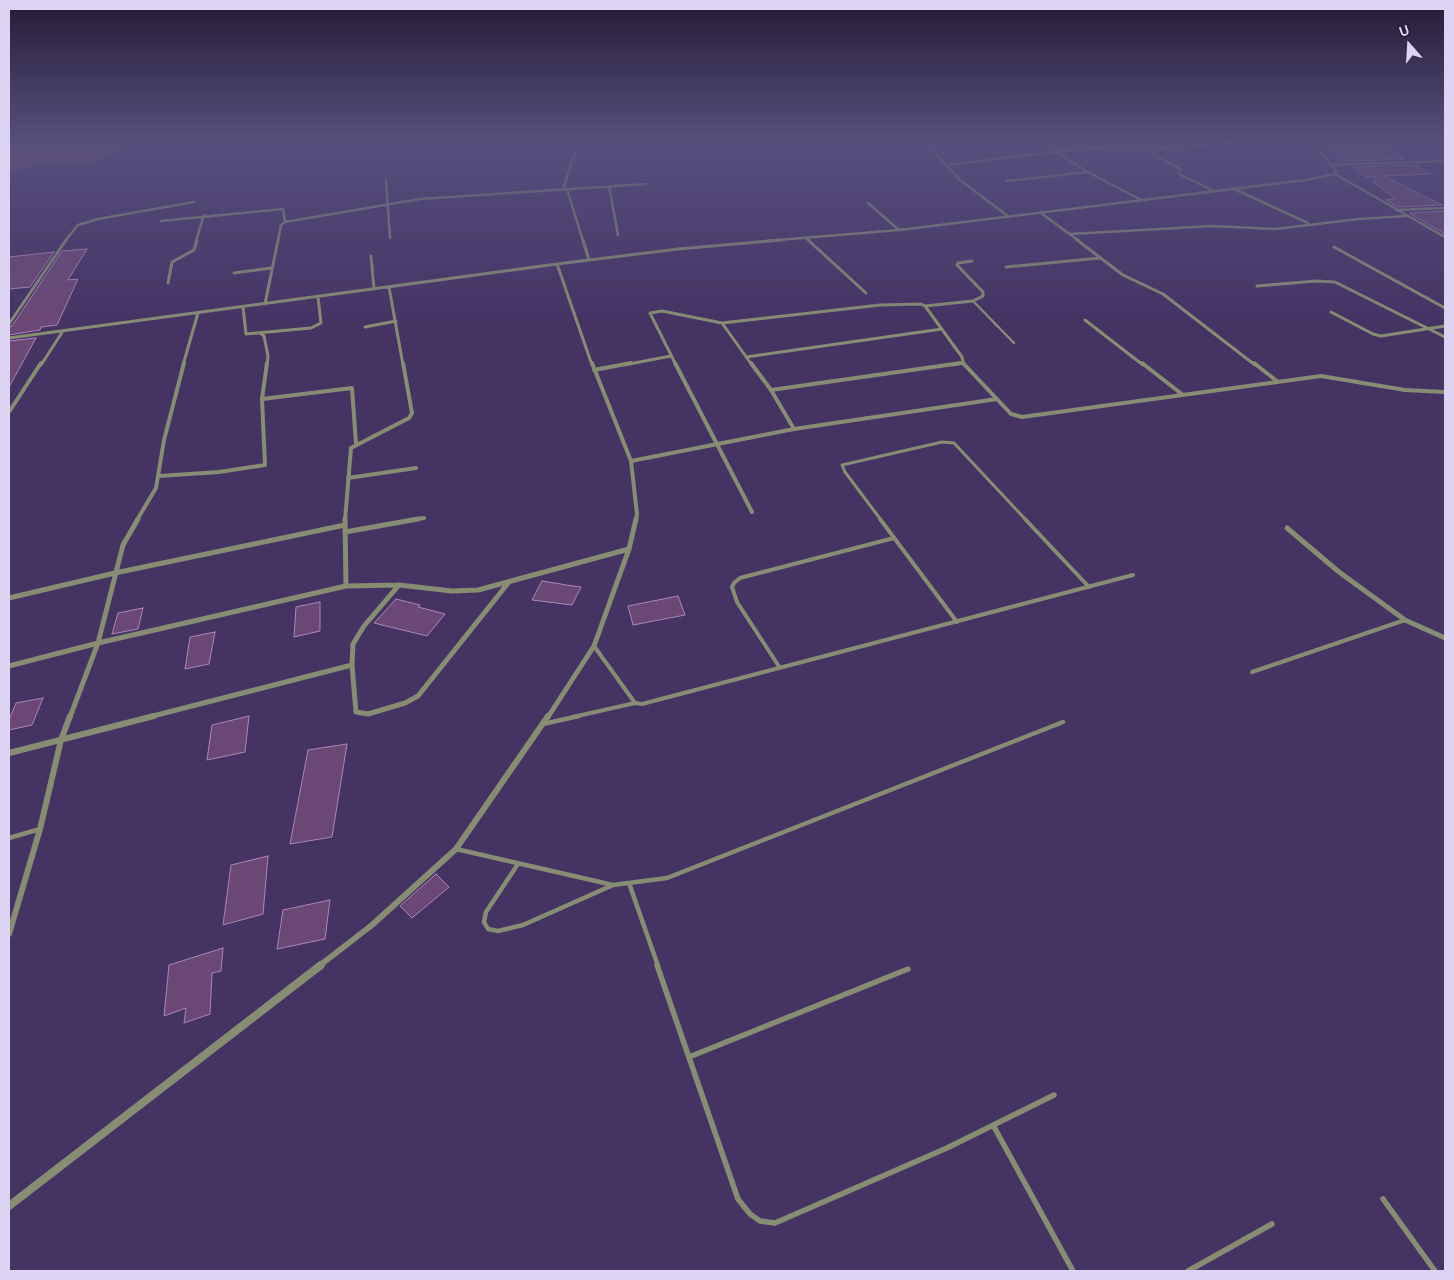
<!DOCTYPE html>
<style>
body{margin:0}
#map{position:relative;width:1454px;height:1280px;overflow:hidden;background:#453364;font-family:"DM Sans",sans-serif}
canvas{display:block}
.frame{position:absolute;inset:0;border:10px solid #ddd4f3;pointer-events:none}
.north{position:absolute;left:1384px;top:20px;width:50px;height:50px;-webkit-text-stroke:4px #282137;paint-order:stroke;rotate:341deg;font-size:14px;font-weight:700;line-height:20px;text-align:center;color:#ddd4f3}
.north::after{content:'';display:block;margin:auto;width:18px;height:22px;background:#ddd4f3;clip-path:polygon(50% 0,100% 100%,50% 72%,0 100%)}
</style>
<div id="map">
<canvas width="1454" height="1280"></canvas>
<div class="frame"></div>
<div class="north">U</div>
</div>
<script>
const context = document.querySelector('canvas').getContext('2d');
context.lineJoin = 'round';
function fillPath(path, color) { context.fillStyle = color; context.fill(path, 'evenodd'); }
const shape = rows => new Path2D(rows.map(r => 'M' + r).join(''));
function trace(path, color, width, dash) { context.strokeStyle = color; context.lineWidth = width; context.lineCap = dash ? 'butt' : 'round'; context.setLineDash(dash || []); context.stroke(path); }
fillPath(shape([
 [9,143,122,143,124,147,100,161,41,164,9,172]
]), '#825060');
const building = shape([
 [1321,143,1378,143,1405,159,1345,161,1321,143],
 [1415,165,1431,174,1384,176,1442,205,1398,207,1386,200,1396,199,1373,182,1376,177,1366,177,1353,167,1415,165],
 [1445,211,1445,234,1409,213,1445,211],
 [87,249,68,280,78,279,57,325,41,327,40,330,9,335,9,327,12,326,62,251,87,249],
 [54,252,30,287,9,289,9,257,54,252],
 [36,338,9,387,9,341,36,338],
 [542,581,573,586,581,587,572,605,532,600,542,581],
 [678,596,685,615,633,625,628,606,678,596],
 [396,599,420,605,418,607,445,614,427,636,374,623,396,599],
 [320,602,320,631,294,637,296,607,320,602],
 [143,608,138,629,112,634,118,613,143,608],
 [215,632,209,664,185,669,190,637,215,632],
 [43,698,32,725,9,730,9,720,16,703,43,698],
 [249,716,245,752,207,760,212,725,249,716],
 [347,744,332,837,290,844,308,750,347,744],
 [268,856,263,914,223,925,231,865,268,856],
 [436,874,449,887,412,918,400,906,436,874],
 [330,900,325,939,277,949,283,910,330,900],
 [223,948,221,971,212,973,210,1014,184,1023,186,1008,164,1016,169,965,223,948]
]);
fillPath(building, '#6b4775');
trace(building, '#ad86b8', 1);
trace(shape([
 [46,156,56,143]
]), '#868d73', 2);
trace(shape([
 [973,301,1014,343]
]), '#868d73', 2.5);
trace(shape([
 [881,520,845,472,842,465,942,442,954,443,1026,520]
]), '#868d73', 3);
trace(shape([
 [880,519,957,622],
 [1025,519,1089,587],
 [594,646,635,703],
 [780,668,737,602,732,587,734,583,740,578,894,538],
 [1252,672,1405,620],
 [573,717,635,703,642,704,1133,575]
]), '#868d73', 4);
trace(shape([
 [543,724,579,716],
 [9,838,40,829],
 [456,849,613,885,667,878,1063,722],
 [518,864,486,912,484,922,488,929,498,931,523,925,613,885],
 [629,883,658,966]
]), '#868d73', 4.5);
trace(shape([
 [657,965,738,1199,750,1214,760,1221,775,1223,947,1148,1054,1095],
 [689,1057,908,969],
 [993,1125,1073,1271],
 [1383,1199,1435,1271],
 [1188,1271,1272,1224]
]), '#868d73', 5.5);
trace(shape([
 [926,143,960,180,1009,217],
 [1042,143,1086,171,1141,200],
 [1146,150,1180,169,1179,174,1212,190],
 [945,165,1087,148,1154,149,1236,143],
 [1331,165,1445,161],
 [1335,174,1445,237],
 [386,180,390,238],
 [1007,181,1088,172],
 [609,186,618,235],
 [1232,188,1308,223],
 [563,189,575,152],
 [567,189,583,241],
 [868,203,899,230],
 [1396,210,1445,208],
 [1041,213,1079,241],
 [161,221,283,209,285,222],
 [1070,234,1213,226,1275,229,1359,219,1406,216],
 [806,238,810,241],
 [65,241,78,225,98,219,194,202],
 [196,241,204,215],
 [278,241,281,225,285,222,420,199,646,184],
 [766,241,899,230,1306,180,1335,174,1336,171,1314,143]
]), '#868d73', 2.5);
trace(shape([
 [583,240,589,260],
 [808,240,866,293],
 [1077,240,1123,275,1163,294,1255,365],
 [1334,247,1445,308],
 [371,256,374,289],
 [557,264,592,365],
 [1006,267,1100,258],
 [234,273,271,268],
 [168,283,172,262,194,250,197,240],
 [1257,286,1316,281,1335,282,1445,337],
 [389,287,403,365],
 [265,304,278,240],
 [925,306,973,301,983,296,983,292,957,265,958,263,972,261],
 [243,307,246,334,311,328,321,323,318,297],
 [1331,312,1373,334,1381,336,1445,326],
 [1085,320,1143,365],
 [722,323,752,365],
 [9,324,66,240],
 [365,327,396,321],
 [260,333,264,336,268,356,267,365],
 [9,338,557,264,678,249,781,240],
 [746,357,942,329],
 [41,365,63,331],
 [183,365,198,313],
 [624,365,671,356],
 [676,365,650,313,662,311,722,323,880,305,921,304,925,306,962,357,964,365],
 [952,365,963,363]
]), '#868d73', 3);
trace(shape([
 [592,363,631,461,637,514,636,520],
 [675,363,752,512],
 [751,363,771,390,794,429],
 [963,363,1011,414,1022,417,1321,376,1405,390,1445,392],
 [1142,363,1183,395],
 [1254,363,1278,382],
 [594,370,631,363],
 [771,390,961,363],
 [262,399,352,388,356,444],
 [9,412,41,363],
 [631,461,794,429,997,399],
 [159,476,219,472,265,465,262,399,267,363],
 [348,478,416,468],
 [137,520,156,488,164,440,184,363],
 [345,520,351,448,409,418,412,413,403,363],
 [411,520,424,518]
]), '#868d73', 4);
trace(shape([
 [345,519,346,586],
 [1287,528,1339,572,1405,620,1445,638],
 [345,532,418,519],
 [399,585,364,626,353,644,352,665,356,712,368,714,405,703,418,696,509,582],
 [9,598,115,573,345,525],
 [9,666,98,643,346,586,399,585,452,591,478,590,629,549],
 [70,717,98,643,123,545,138,519],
 [149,717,352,665],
 [548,717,594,646,629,549,636,519]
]), '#868d73', 5);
trace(shape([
 [9,753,154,716],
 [9,934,40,829,61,740,70,716],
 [319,966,372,925,456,849,548,716]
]), '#868d73', 6);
trace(shape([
 [9,1206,321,965]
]), '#868d73', 8);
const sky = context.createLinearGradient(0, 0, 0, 323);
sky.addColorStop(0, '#261c37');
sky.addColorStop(0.44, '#56507d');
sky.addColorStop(1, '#56507d00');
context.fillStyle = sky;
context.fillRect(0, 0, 1454, 323);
</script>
